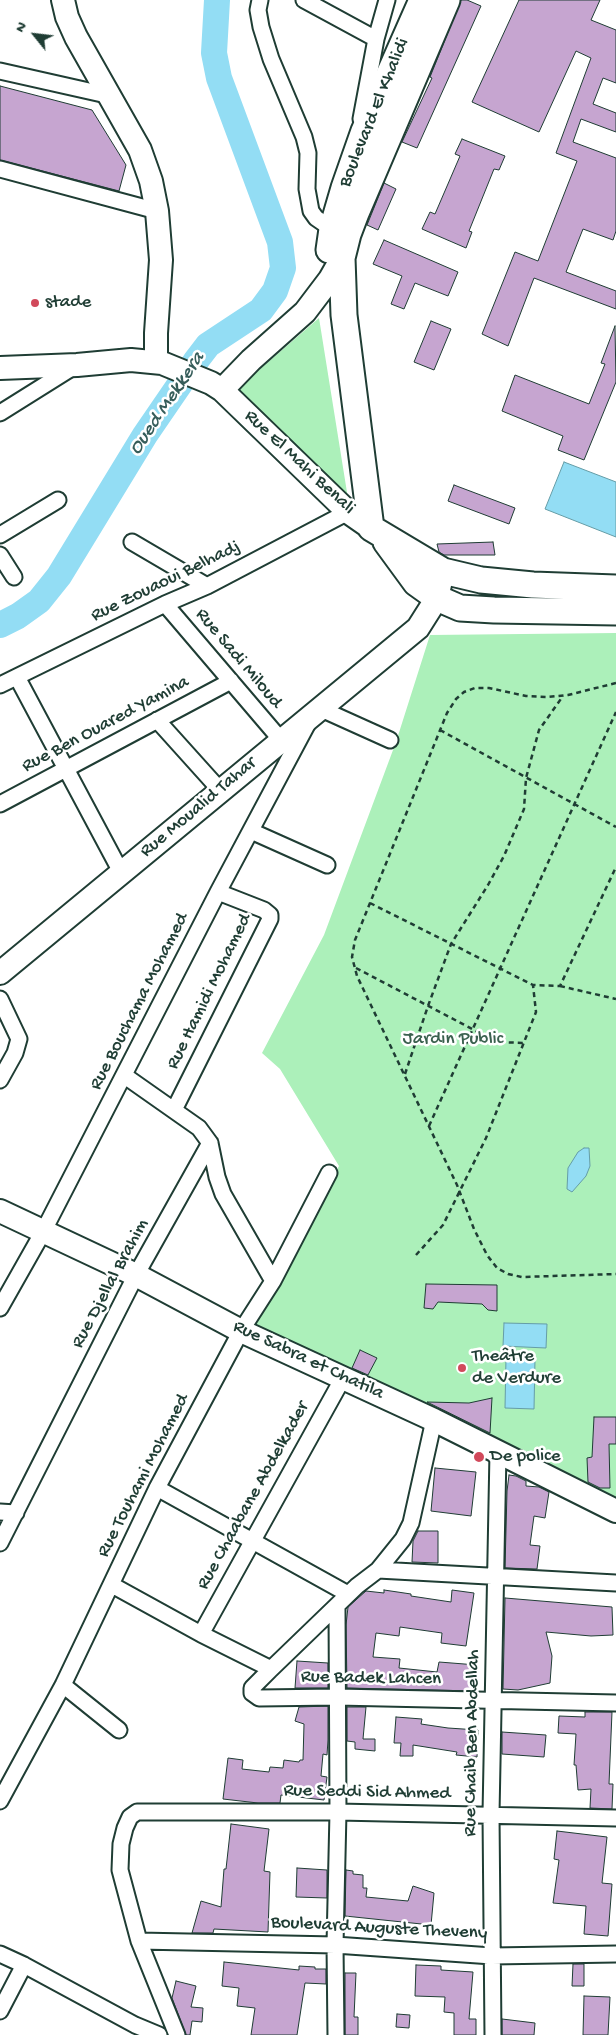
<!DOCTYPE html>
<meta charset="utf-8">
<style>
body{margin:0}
#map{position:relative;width:616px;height:2035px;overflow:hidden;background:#fff;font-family:"Gochi Hand",sans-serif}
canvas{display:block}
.north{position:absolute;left:10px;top:10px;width:50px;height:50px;-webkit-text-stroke:4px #fff;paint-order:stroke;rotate:299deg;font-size:14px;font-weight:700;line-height:20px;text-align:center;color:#1f3d34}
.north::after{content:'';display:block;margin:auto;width:18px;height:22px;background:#1f3d34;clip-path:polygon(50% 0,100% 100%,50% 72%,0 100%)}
</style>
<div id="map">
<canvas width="616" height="2035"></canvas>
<div class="north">N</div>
</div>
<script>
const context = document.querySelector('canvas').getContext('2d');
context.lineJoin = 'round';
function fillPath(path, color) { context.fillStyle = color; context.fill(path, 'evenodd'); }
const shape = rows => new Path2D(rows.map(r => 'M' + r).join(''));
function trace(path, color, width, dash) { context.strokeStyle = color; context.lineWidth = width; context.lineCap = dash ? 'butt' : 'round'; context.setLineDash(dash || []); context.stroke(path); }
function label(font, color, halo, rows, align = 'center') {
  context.font = font + ' "Gochi Hand",sans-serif'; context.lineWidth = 5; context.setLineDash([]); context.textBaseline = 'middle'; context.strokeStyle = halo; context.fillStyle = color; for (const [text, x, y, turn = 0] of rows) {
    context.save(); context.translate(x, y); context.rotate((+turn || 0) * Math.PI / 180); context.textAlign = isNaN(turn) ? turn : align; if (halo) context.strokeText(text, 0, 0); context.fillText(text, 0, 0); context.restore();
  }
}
fillPath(shape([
 [319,318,350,511,231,394],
 [616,633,616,1513,253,1325,339,1166,280,1069,262,1053,324,935,396,742,430,635]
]), '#acf0ba');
const water = shape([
 [564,462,616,482,616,537,545,509,564,462],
 [584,1148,589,1148,590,1166,586,1176,572,1192,567,1189,568,1168,578,1152,584,1148],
 [504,1323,547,1324,546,1348,503,1346,504,1323],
 [506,1358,535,1359,534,1409,505,1408,506,1358]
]);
fillPath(water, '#93ddf4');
trace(water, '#659da7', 1);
trace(shape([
 [0,625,18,616,39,601,59,576,145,435,195,362,208,345,261,310,275,291,283,268,280,242,219,78,214,53,217,0]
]), '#93ddf4', 26);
const building = shape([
 [461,0,467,0,481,6,417,148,402,142,432,78,430,77,461,0],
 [519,0,600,0,591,20,616,30,616,83,603,78,593,104,616,113,616,132,581,119,573,142,616,158,616,231,613,240,583,229,566,272,616,291,616,309,534,278,508,346,482,334,515,252,538,261,577,161,556,153,591,58,576,51,539,132,472,102,519,0],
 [0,86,92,110,126,165,119,191,0,160,0,86],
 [462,139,505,156,499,170,494,169,469,231,472,232,466,248,422,229,430,212,435,214,460,156,455,154,462,139],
 [384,183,396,189,378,230,367,225,384,183],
 [384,240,458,272,448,296,415,283,404,309,391,304,402,276,373,264,384,240],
 [431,321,451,329,434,370,414,362,431,321],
 [615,326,616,382,584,460,558,450,563,436,502,411,515,375,589,404,605,364,601,363,615,326],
 [454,485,515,508,509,524,448,501,454,485],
 [493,542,495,555,444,555,439,552,437,544,493,542],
 [426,1284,497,1285,497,1311,488,1310,482,1304,438,1302,433,1309,424,1308,426,1284],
 [360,1350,377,1358,368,1375,352,1368,360,1350],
 [492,1398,490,1433,427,1402,469,1403,492,1398],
 [594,1417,616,1417,616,1444,609,1444,610,1488,600,1488,588,1482,587,1458,592,1457,594,1417],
 [435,1468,476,1472,471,1516,431,1511,435,1468],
 [509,1475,516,1476,526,1481,526,1486,539,1487,549,1492,545,1518,534,1516,530,1545,540,1546,537,1569,505,1568,507,1491,509,1475],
 [418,1531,438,1531,438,1563,412,1562,413,1541,418,1531],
 [384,1590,411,1594,411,1596,451,1602,452,1590,474,1593,466,1646,441,1643,442,1633,400,1627,399,1636,376,1633,373,1657,400,1659,399,1668,437,1672,439,1662,477,1665,474,1691,347,1688,346,1625,348,1607,366,1591,384,1593,384,1590],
 [505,1598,612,1607,613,1635,591,1636,546,1632,552,1656,550,1683,518,1690,503,1689,505,1598],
 [297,1661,328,1663,328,1688,295,1688,297,1661],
 [328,1706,328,1740,327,1755,323,1754,321,1776,327,1777,324,1800,281,1795,280,1803,258,1803,223,1799,228,1758,243,1760,242,1769,269,1772,270,1767,283,1768,284,1760,299,1762,300,1760,303,1760,304,1724,295,1721,299,1707,328,1706],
 [347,1707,366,1707,363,1739,375,1739,375,1751,355,1749,355,1742,347,1741,347,1707],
 [585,1712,612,1712,609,1784,613,1784,612,1809,590,1808,591,1789,578,1790,576,1765,574,1765,576,1734,558,1733,559,1716,585,1717,585,1712],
 [396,1717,422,1719,421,1724,448,1728,478,1730,477,1757,456,1755,457,1752,413,1745,413,1756,400,1756,401,1743,394,1743,396,1717],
 [502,1732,546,1735,544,1757,502,1754,502,1732],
 [231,1824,269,1829,264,1871,270,1872,268,1932,214,1929,213,1933,192,1933,201,1901,221,1907,224,1869,226,1869,231,1824],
 [557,1831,607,1837,602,1883,612,1884,608,1936,584,1934,586,1906,553,1903,559,1860,554,1859,557,1831],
 [297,1868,327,1870,327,1898,296,1897,297,1868],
 [346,1870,353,1871,353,1874,363,1875,363,1888,367,1888,366,1897,408,1901,413,1886,434,1893,431,1925,345,1916,346,1870],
 [224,1962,299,1970,299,1966,315,1967,315,1969,326,1969,326,1984,305,1983,297,2035,251,2035,255,2008,237,2006,239,1988,222,1986,224,1962],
 [573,1964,584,1964,584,1986,572,1986,573,1964],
 [416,1965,441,1966,441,1970,473,1972,469,2019,476,2019,476,2035,454,2035,454,2013,444,2012,445,1997,415,1996,416,1965],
 [345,1973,356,1973,354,2017,358,2017,358,2035,345,2035,345,1973],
 [176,1981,196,1986,191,2007,203,2008,202,2022,192,2021,190,2035,186,2035,172,1998,176,1981],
 [584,1996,610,1997,608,2035,583,2035,584,1996],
 [397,2014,410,2015,409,2028,396,2027,397,2014],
 [502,2019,535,2023,534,2035,502,2035,502,2019]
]);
fillPath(building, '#c6a5d0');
trace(building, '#1f3d34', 1);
const street = shape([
 [260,0,258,10,261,27,271,59,304,137,308,153,307,189,311,211,316,218,332,229],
 [304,0,376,39],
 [0,71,111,96],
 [361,119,376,39,387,0],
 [0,169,157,211],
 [0,413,75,366],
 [0,535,58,500],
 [132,542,207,586],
 [0,555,14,577],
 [165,604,281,740],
 [17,677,121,872],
 [0,685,165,604,207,586,348,512],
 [319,708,390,740],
 [157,720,220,790],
 [0,804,231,681],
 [251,831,327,865],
 [0,999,19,1039,15,1053,0,1080],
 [174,1110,270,919,270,915,264,910,218,892],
 [210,1143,217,1177,223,1194,273,1281],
 [0,1308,43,1232,218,892,308,723],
 [434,1420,411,1523,403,1539,378,1570,357,1586,271,1669,252,1688,252,1693,259,1698,337,1697,616,1703],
 [157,1488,348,1594],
 [0,1512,16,1513],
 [0,1543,136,1275,210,1143,199,1128,125,1076],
 [378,1570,616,1583],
 [112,1585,201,1634,271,1669],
 [201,1634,343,1378],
 [63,1685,119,1730],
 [0,1801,63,1685,157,1488,241,1331,273,1281,329,1173],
 [139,1941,335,1945,492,1956,616,1954],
 [0,1954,24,1965,135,2025,159,2035],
 [0,2011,24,1965],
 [177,2035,139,1941,120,1870,121,1844,125,1828,130,1817,137,1812,338,1812,616,1818],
 [336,2035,335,1945,338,1812,337,1607],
 [493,2035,491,1814,498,1452]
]);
const secondary = shape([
 [63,0,67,17,76,37,140,150,151,181,157,211,161,260,156,333,156,362],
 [0,368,77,365,131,360,162,363,211,383,222,390,348,512,371,528],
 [222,390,251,360,305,312,330,279,342,258],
 [0,973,418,628,437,598,443,571],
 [0,1211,136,1275,241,1331,434,1420,616,1511]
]);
const primary = shape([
 [447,0,356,213,348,234,342,258,344,315,371,528,443,571,481,580,533,585,616,588],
 [329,250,332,229,344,188,364,131,422,0],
 [386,542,416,583,437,598,460,608,494,610,616,612]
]);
trace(street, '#1f3d34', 19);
trace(secondary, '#1f3d34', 26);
trace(primary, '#1f3d34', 29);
trace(shape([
 [616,683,568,695,547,697,526,696,489,688,475,688,464,692,456,699,447,713,370,903,355,940,352,957,357,976,457,1185,474,1229,487,1255,497,1268,508,1274,522,1277,616,1274],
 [440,730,616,827],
 [370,903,533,985,560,986,616,867],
 [356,968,497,1042,524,1043],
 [560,986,616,999],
 [405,1074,428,1006,451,944,488,885,504,856,524,809,526,778,539,730,563,696],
 [429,1126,616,712],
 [416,1255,443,1225,486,1138,536,1012,533,985]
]), '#1f3d34', 2.5, [5, 4]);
trace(street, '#fff', 15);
trace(secondary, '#fff', 22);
trace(primary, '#fff', 25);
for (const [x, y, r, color] of [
 [35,303,5,"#d1495b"],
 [462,1368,5,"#d1495b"],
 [479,1457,6,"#d1495b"]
]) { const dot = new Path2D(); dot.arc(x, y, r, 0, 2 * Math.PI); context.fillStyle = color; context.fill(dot); trace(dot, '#fff', 2); }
label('19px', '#1f3d34', '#fff', [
 ["Boulevard El Khalidi",375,113,-68],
 ["Rue El Mahi Benali",299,463,43],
 ["Rue Zouaoui Belhadj",166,582,-26],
 ["Rue Sadi Miloud",238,659,50],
 ["Rue Ben Ouared Yamina",106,725,-28],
 ["Rue Moualid Tahar",199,808,-40],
 ["Rue Hamidi Mohamed",210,992,-64],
 ["Rue Bouchama Mohamed",140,1002,-63],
 ["Rue Djellal Brahim",111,1284,-62],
 ["Rue Sabra et Chatila",308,1361,25],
 ["Rue Touhami Mohamed",144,1476,-63],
 ["Rue Chaabane Abdelkader",254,1496,-61],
 ["Rue Badek Lahcen",371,1679,1],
 ["Rue Chaib Ben Abdellah",473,1743,-89],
 ["Rue Seddi Sid Ahmed",367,1793,1],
 ["Boulevard Auguste Theveny",379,1929,3]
]);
label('19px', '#1f3d34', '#fff', [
 ["stade",45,303],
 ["Theâtre",472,1357],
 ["de Verdure",472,1379],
 ["De police",490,1457]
], 'left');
label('19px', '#3b614f', '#fff', [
 ["Jardin Public",453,1040]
]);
label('italic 20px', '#365d5a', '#fff', [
 ["Oued Mekkera",168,404,-56]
]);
</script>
